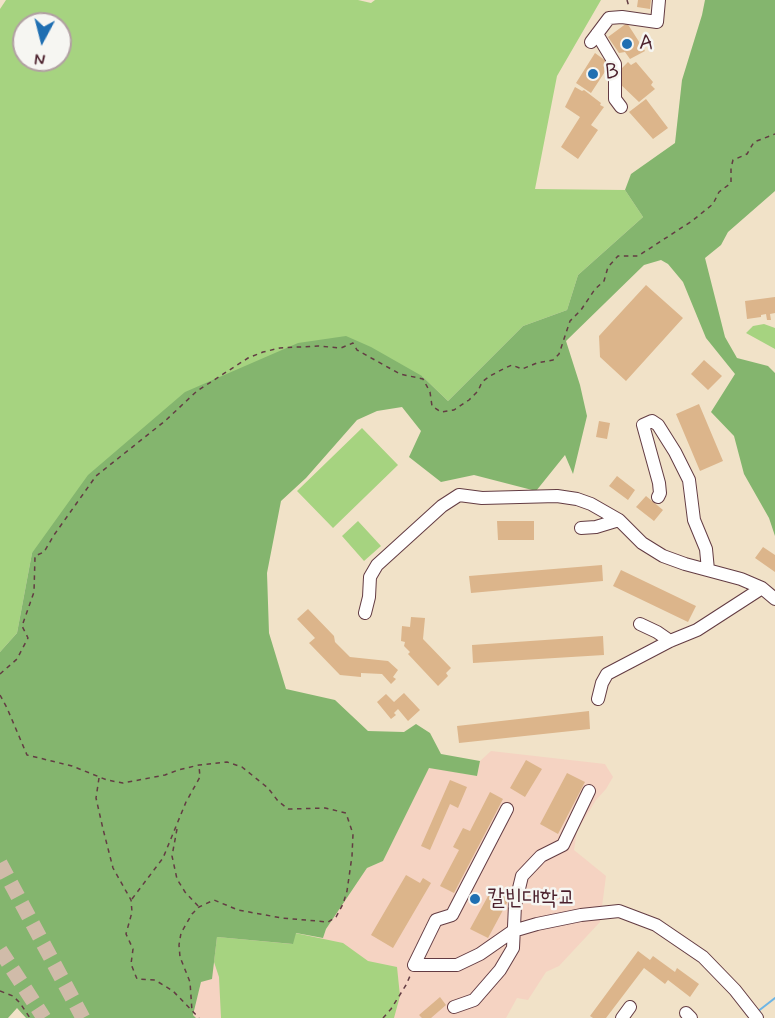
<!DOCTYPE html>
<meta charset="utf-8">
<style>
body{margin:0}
#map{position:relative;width:775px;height:1018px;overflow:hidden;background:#f1e2c8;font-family:Mynerve,sans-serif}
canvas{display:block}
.north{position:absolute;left:12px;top:12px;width:60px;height:60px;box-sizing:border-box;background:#f6f6f2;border:2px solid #b1a0a2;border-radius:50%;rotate:187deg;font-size:16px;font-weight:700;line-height:24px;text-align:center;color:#4a1f2b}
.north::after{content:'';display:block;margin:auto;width:21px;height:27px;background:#1f6fb2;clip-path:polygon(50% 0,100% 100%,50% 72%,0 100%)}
</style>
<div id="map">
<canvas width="775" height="1018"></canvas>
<div class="north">N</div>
</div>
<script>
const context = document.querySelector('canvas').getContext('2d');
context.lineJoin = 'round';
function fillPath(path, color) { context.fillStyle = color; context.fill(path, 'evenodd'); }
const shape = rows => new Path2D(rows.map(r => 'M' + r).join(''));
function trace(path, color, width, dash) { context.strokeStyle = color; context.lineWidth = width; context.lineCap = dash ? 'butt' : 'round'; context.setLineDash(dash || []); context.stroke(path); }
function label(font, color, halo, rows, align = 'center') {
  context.font = font + ' Mynerve,"Poor Story",sans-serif'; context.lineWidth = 5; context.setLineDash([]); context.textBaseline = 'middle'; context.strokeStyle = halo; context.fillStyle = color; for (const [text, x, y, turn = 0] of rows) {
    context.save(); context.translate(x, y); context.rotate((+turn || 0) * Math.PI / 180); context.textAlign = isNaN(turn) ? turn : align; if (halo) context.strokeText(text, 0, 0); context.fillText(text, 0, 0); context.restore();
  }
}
fillPath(shape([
 [491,751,605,764,613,777,606,789,596,800,577,831,574,850,606,876,600,922,559,966,546,972,528,1000,517,998,506,1018,196,1018,193,1015,201,981,217,937,293,943,295,933,323,938,326,929,367,868,383,861,429,767,477,776,480,761]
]), '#f5d3c2');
fillPath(shape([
 [6,0,358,0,371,3,375,0,601,0,557,76,535,189,625,190,643,217,578,275,567,310,523,326,448,401,422,376,32,553,17,633,0,652,0,9],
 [24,24,60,24,60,60,24,60],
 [764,324,775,328,775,349,746,333,753,326],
 [362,428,398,465,333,528,297,491],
 [358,521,381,546,364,561,342,536],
 [295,933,343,943,368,961,397,967,400,996,394,1018,221,1018,219,977,214,962,217,937,292,944]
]), '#a6d380');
fillPath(shape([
 [705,0,775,0,775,191,728,232,721,245,705,258,725,337,737,358,768,366,775,373,775,536,769,518,744,474,734,436,711,412,735,374,706,338,683,282,668,264,661,260,644,265,566,341,580,385,587,416,573,474,565,455,536,491,474,475,441,482,409,457,421,431,402,407,377,411,357,420,306,478,281,501,267,573,269,633,286,689,335,700,368,731,404,732,416,724,430,733,441,754,480,761,477,776,429,768,383,861,367,868,326,929,323,938,296,933,293,944,217,937,212,979,201,982,193,1015,196,1018,26,1018,17,1008,8,1018,0,1018,0,652,17,633,32,553,88,475,185,392,298,343,346,336,371,347,422,376,448,401,523,326,567,310,578,275,643,217,625,190,631,174,675,143,682,80,702,15]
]), '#84b56e');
trace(shape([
 [757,1012,775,998]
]), '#6db5e5', 2);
fillPath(shape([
 [638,0,651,0,650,9,637,7],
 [627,23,645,51,630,59,625,52,619,53,608,37],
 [595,53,610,64,591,93,576,83],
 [628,62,631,65,636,62,653,82,651,85,655,89,639,102,618,82,615,75],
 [575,87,582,91,584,90,601,103,600,105,604,107,591,125,598,130,578,159,561,147,580,117,565,107],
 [646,99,668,128,653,139,629,112],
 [646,285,683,318,626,381,600,357,599,336],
 [775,297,775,313,770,314,771,320,767,320,766,314,761,315,761,317,747,319,745,301],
 [704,360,722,376,708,390,691,374],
 [699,404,723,461,700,471,676,414],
 [599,421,610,423,607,439,596,437],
 [617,476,635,490,628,500,609,486],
 [646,496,663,510,654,521,636,507],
 [497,521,534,521,534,540,498,540],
 [763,547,775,555,775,572,755,558],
 [602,565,603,581,471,593,469,576],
 [621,570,696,606,688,622,613,586],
 [308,609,334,636,335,642,350,657,388,661,398,670,393,677,396,679,391,684,382,674,361,673,361,677,340,675,309,643,315,638,297,619],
 [411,617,425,618,423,639,451,668,446,673,448,676,438,686,408,654,410,652,404,646,405,642,401,641,402,626,410,627],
 [603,636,604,655,473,663,472,645],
 [404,693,420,710,408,721,398,709,394,713,396,715,391,719,377,702,386,694,394,702],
 [589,711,590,729,459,743,457,726],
 [526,760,542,769,525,797,510,788],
 [567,773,585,782,558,834,540,824],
 [450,780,467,787,458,808,450,804,430,850,421,846],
 [490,792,503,799,454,893,440,886,459,850,453,847,463,828,470,831],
 [406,875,420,883,423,878,431,883,393,948,371,935],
 [493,887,510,897,488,938,470,929],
 [638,951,650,960,653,956,675,972,677,968,699,984,690,997,668,980,665,984,644,968,606,1018,593,1018,590,1016],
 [440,997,446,1005,431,1018,422,1018,419,1015]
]), '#dcb58b');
trace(shape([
 [0,863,83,1018],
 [0,950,44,1018]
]), '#d0bba9', 15, [15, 8]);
const minor = shape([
 [597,34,615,64,615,99,621,107],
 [591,42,609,18,622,17,657,22,659,0],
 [658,497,660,493,659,483,643,425,652,421,658,425,675,452,689,480,694,520,706,549,708,570],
 [581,528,596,527,619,520],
 [365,613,369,597,370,577,377,565,442,506,459,495,482,498,557,496,577,499,591,504,619,520,642,543,663,556,685,564,741,579,762,588,775,599],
 [640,624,657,632,670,641],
 [598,699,602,683,607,674,670,641,697,630,762,588],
 [507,809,452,915,436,920,414,965,457,965,480,954,513,931,537,924,581,915,619,911,656,925,703,957,735,990,757,1018],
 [454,1007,474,1000,500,970,513,948,515,905,522,876,541,856,563,845,589,791],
 [686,1013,691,1018],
 [622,1018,630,1007]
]);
trace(minor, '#633c43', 14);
trace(shape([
 [627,0,629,7],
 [0,674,17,659,28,638,22,626,34,592,35,556,44,552,54,535,96,476,165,421,197,391,248,358,263,352,280,348,318,346,341,348,353,343,357,350,400,374,423,379,430,392,432,406,441,412,454,410,469,400,478,391,482,382,490,376,505,368,512,365,522,369,537,363,553,360,559,354,570,321,581,310,595,289,604,281,608,267,618,256,638,256,692,221,713,204,719,192,731,183,731,168,733,160,747,154,754,142,775,134],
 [0,695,7,708,27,755,72,766,107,780,123,783,165,775,178,770,199,765,227,762,242,767,268,788,278,801,288,809,325,808,346,813,353,834,352,856,347,891,343,904,336,917,328,922,282,918,238,910,214,900,199,907,192,914,181,933,179,945,180,957,190,982,192,1011],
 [99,778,96,798,103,829,113,868,131,900,132,912,126,934,133,949,131,964,137,979,155,980,173,991,199,1018],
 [177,829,172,856,177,879,185,892,199,907],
 [132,899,163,858,186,802,200,777,199,766],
 [0,991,13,996,20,1003,30,1018],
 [383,1018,391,1009,406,985,410,976]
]), '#633c43', 1.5, [4.5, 4.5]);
trace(minor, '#fff', 12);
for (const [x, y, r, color] of [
 [627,44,6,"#1f6fb2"],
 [593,74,6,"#1f6fb2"],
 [475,899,6,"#1f6fb2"]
]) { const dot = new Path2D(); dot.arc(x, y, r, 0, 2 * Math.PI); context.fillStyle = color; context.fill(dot); trace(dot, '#f6f6f2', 2); }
label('22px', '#4a1f2b', '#f6f6f2', [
 ["A",639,44],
 ["B",605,74],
 ["칼빈대학교",487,899]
], 'left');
</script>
